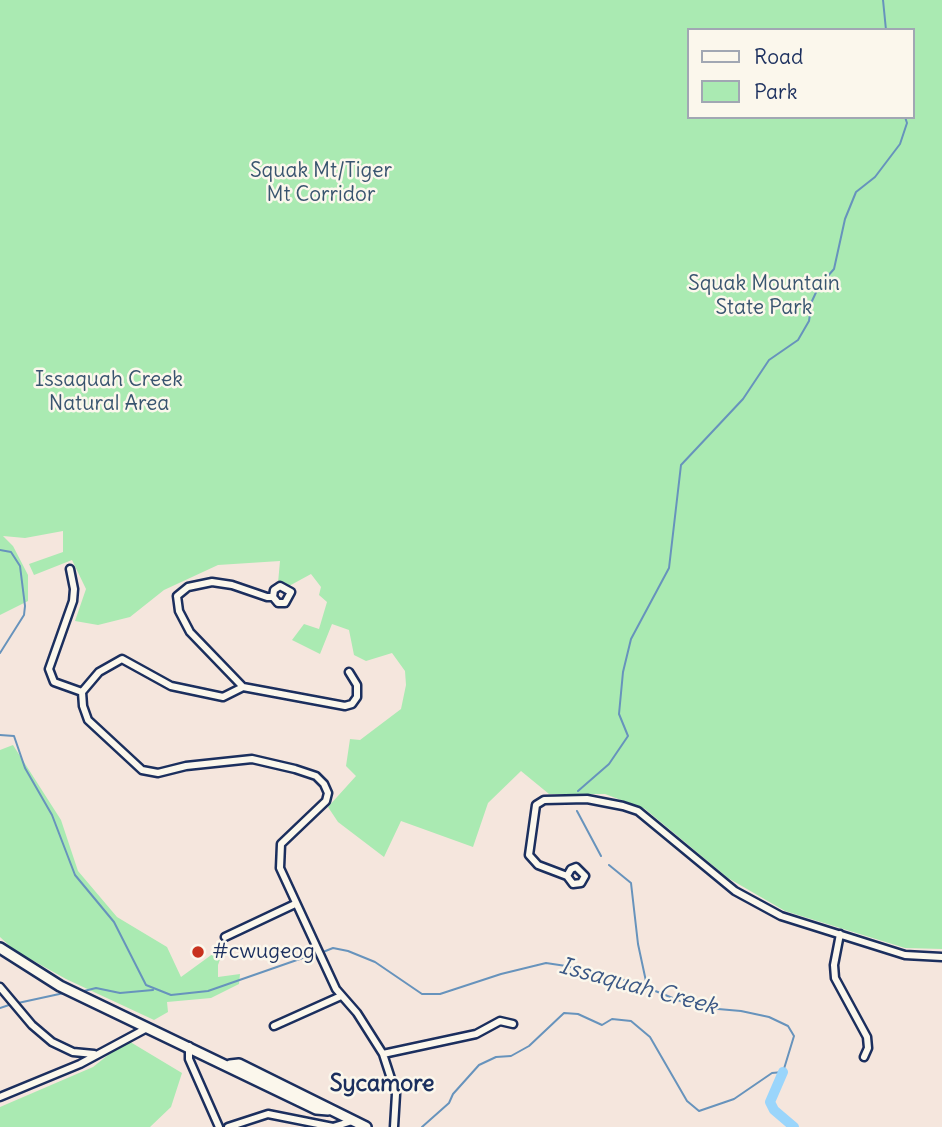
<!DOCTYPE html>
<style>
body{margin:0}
#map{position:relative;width:942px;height:1127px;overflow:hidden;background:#f5e6dd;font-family:Delius,sans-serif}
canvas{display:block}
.legend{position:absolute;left:687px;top:28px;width:228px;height:91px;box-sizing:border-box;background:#fbf7ec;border:2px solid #a1a7b3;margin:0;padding:9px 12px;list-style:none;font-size:21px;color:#1b2f5e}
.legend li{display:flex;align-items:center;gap:14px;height:35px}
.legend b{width:35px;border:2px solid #a1a7b3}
</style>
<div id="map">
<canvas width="942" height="1127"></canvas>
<ul class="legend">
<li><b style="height:9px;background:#fbf7ec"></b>Road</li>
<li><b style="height:19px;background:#aaeab2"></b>Park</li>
</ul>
</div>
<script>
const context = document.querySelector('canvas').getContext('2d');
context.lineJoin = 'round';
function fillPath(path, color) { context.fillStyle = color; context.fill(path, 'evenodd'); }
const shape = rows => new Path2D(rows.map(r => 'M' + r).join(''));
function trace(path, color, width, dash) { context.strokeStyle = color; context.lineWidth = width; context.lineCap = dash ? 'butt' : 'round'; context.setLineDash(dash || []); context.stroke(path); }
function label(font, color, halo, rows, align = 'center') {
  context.font = font + ' Delius,sans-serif'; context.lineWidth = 5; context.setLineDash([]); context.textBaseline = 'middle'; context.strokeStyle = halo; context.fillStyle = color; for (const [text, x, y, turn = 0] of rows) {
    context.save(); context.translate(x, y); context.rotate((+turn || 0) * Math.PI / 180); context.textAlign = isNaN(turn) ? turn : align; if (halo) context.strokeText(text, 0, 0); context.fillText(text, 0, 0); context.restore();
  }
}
fillPath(shape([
 [0,0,942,0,942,949,905,948,785,911,728,878,645,809,605,794,549,794,521,771,488,803,473,847,401,821,384,857,338,822,328,807,356,776,346,766,350,739,360,740,401,709,406,685,405,671,392,653,366,661,354,655,349,630,332,624,320,654,292,640,304,624,319,629,327,602,319,595,321,587,311,574,289,586,278,583,280,561,218,565,164,590,130,617,98,625,75,621,86,589,72,560,34,575,29,564,63,552,63,531,25,538,3,536,13,546,28,575,28,601,0,615],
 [688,30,912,30,912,117,688,117],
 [13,745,61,820,78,871,117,917,167,947,181,977,225,945,218,965,218,977,240,974,239,984,211,998,167,1002,168,1012,154,1020,66,979,14,950,0,937,0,750],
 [127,1040,182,1073,171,1107,150,1127,0,1127,0,1107,93,1067]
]), '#aaeab2');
trace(shape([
 [883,0,886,30],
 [0,550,11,552,20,566,25,606,24,615,0,653],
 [0,735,14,736,25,768,52,815,75,875,114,922,146,985,171,995,208,991,317,953],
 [578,791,609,764,628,736,619,714,623,672,631,639,669,568,681,465,743,399,769,360,798,340,809,321,812,301,819,286,834,269,845,219,856,192,875,177,900,144,907,123,905,117],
 [577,811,601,856],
 [609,865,631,883,638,944,647,986],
 [323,952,333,948,348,951,375,962,422,994,440,994,501,974,546,963,566,966,633,982,695,1007,741,1011,769,1017,788,1026,794,1036,783,1072,772,1073,734,1099,699,1111,687,1101,650,1037,631,1021,612,1019,602,1025,578,1014,564,1013,529,1046,511,1056,496,1057,479,1065,453,1094,449,1103,422,1127],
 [84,991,96,988,120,993,153,990],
 [18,1003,64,993],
 [0,1008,9,1005]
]), '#6793bc', 2);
trace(shape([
 [783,1072,770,1102,774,1110,794,1127]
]), '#9ad5fb', 10);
const street = shape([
 [70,569,74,589,73,601,49,669,54,682,82,692],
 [243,687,190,632,179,611,177,596,188,587,212,582,232,585,267,597,273,597,274,590,280,586,291,592,285,603,278,603,273,597],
 [82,692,83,706,88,720,142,770,158,773,186,766,252,759,295,769,316,776,324,784,328,793,326,801,281,844,280,868,336,989,357,1013,383,1054,396,1094,394,1127],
 [82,692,99,672,122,659,171,686,223,697,243,687,345,706,352,704,357,697,357,685,349,672],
 [567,876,571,869,576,867,585,876,581,883,573,884,567,876,538,865,529,855,536,805,544,800,587,799,623,806,638,811,735,891,781,916,905,955,942,957],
 [840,934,834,965,835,978,867,1037,868,1048,864,1057],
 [225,937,295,904],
 [0,987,32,1025,52,1042,73,1052,94,1054],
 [274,1026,341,996],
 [189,1046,189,1059,219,1127],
 [383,1054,476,1034,500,1021,513,1024],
 [0,1097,80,1064,147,1028],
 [228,1127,268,1114,333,1127,352,1121]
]);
const secondary = shape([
 [0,948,60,986,316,1109,328,1110],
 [230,1065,239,1064,366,1127]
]);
trace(street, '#1b2f5e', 11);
trace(secondary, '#1b2f5e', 14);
trace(street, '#fbf7ec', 6);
trace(secondary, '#fbf7ec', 9);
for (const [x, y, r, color] of [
 [198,952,7,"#c8321e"]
]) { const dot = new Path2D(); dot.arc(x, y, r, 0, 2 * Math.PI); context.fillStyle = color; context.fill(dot); trace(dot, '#fbf7ec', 2.5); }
label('21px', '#38546f', '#fbf7ec', [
 ["Squak Mt/Tiger",321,171],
 ["Mt Corridor",321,195],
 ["Squak Mountain",764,284],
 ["State Park",764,308],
 ["Issaquah Creek",109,380],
 ["Natural Area",109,404]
]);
label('21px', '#1b2f5e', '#fbf7ec', [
 ["#cwugeog",212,952]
], 'left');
label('italic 23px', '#3b5885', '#fbf7ec', [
 ["Issaquah Creek",638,987,15]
]);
label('bold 23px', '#1b2f5e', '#fbf7ec', [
 ["Sycamore",382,1084]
]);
</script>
